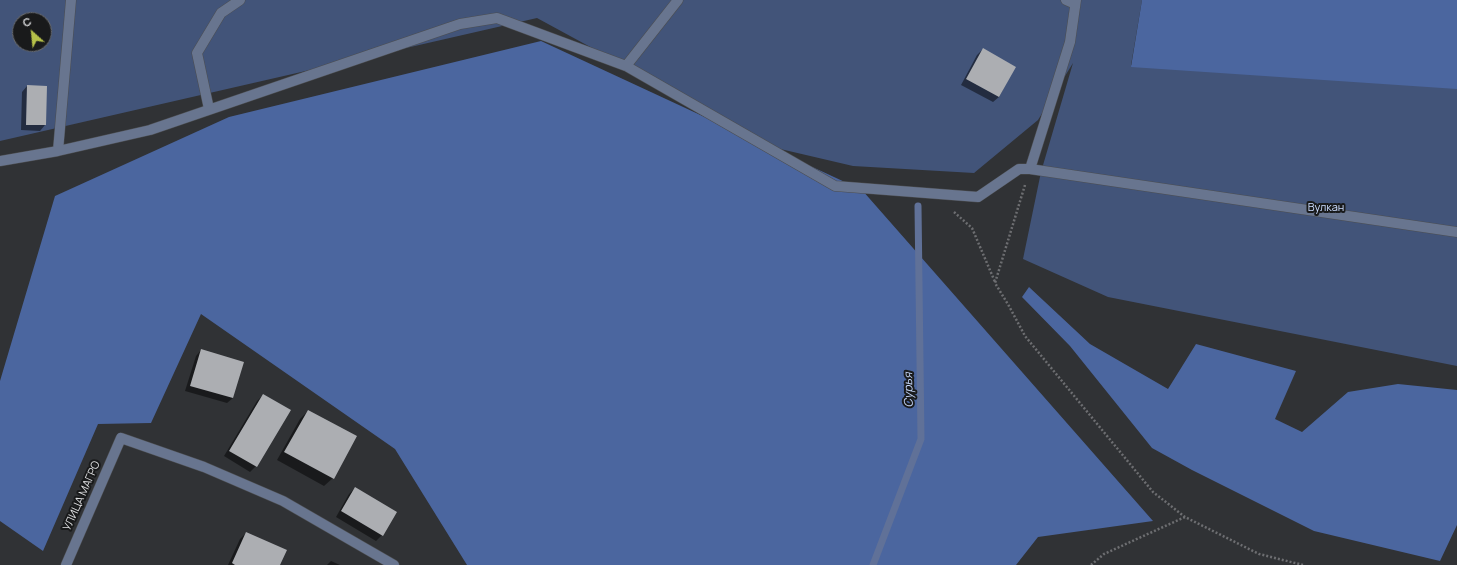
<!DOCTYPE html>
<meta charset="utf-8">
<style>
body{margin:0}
#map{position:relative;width:1457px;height:565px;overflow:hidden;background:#303235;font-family:Manrope,sans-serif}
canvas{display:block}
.north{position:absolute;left:12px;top:12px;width:40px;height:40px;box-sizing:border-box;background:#191a1b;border:1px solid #68696a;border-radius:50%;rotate:333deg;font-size:11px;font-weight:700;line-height:16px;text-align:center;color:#dedfe1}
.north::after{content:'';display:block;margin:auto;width:14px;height:18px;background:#b6c149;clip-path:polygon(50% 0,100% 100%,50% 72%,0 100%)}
</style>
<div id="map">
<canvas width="1457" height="565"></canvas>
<div class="north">С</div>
</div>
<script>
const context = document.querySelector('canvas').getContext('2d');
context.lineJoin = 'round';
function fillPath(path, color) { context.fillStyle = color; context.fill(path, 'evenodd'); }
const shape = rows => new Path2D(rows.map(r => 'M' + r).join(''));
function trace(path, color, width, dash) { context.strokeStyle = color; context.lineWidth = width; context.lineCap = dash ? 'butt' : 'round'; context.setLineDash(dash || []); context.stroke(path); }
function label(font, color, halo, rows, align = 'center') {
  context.font = font + ' Manrope,sans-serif'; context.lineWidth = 4; context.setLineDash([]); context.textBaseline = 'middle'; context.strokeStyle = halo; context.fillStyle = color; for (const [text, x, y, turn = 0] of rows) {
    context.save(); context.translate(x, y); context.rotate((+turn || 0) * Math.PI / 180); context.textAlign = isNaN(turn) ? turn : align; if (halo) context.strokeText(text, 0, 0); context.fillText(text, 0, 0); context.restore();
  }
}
fillPath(shape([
 [0,0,1142,0,1131,65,1457,88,1457,366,1108,297,1023,259,1041,172,1073,63,1038,120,974,173,853,166,776,148,537,18,0,141],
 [20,20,44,20,44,44,20,44]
]), '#425479');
fillPath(shape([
 [1142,0,1457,0,1457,89,1131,67],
 [541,41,862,190,1153,521,1038,537,1016,565,467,565,395,449,201,314,151,423,98,424,43,551,0,521,0,381,55,196,229,117],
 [1029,287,1090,344,1168,389,1196,344,1296,371,1275,419,1302,432,1348,392,1398,384,1457,390,1457,525,1440,561,1314,531,1192,470,1152,448,1070,346,1022,297]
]), '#4b669f');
fillPath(shape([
 [983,49,1015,67,999,97,993,102,961,85,977,55],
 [27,86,46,87,45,125,40,131,21,130,22,92],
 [201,350,233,398,227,403,185,391,196,356],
 [263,395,289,410,256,466,250,472,224,456,257,401],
 [308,411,333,478,324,486,277,460,300,419],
 [355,488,382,535,376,541,336,517,349,494],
 [246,533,279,565,228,565,240,539],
 [331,561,340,565,327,565]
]), '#0007');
trace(shape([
 [873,565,921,439,918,206]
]), '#607198', 7);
fillPath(shape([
 [983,48,1016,67,999,97,966,79],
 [27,85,47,86,46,125,26,125],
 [201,349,244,362,233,398,190,386],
 [263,394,291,410,257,467,229,451],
 [308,410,357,436,334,479,284,452],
 [355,487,397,512,383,536,341,511],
 [246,532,287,550,280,565,235,565,232,563]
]), '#acaeb2');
const minor = shape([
 [1066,0,1075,4],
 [626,66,678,0],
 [209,109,197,53,221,13,240,0],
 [58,151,71,0],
 [0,161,58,151,150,130,460,24,497,18,626,66,835,186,978,197,1019,169,1030,169,1457,232],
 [1030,169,1070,42,1076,0],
 [66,565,121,438,204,467,283,501,394,565]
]);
trace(minor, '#4c4e51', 11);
trace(shape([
 [1025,185,995,283,1009,306,1025,336,1153,492,1185,517,1259,554,1303,565],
 [954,212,972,228,995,282],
 [1091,565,1104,554,1185,517]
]), '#6d6e71', 2.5, [2, 2]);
trace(minor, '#68758f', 10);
label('11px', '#cbdcfe', '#191a1b', [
 ["Вулкан",1326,208]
]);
label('11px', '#dedfe1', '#191a1b', [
 ["УЛИЦА МАГРО",82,496,-66]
]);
label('italic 12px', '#c4d5f7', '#191a1b', [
 ["Сурья",909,390,-91]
]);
</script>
